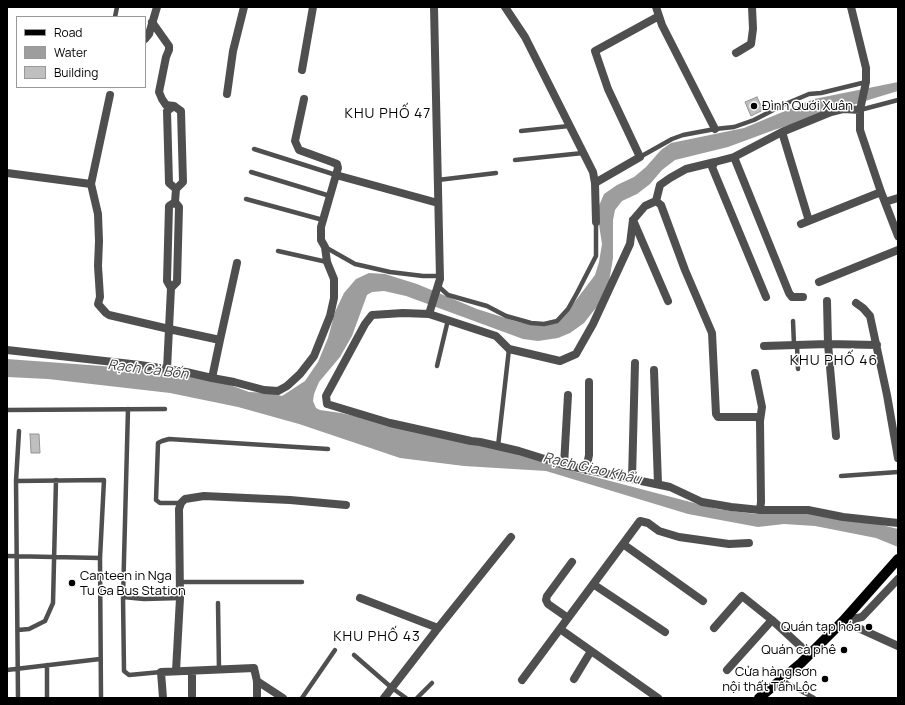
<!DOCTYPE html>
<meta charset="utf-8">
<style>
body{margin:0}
#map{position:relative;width:905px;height:705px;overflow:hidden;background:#fff;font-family:Manrope,sans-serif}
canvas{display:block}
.frame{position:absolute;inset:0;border:8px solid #000;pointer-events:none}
.legend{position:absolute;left:16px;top:16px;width:130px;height:72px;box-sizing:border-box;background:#fff;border:1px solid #999;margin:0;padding:5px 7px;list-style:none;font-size:12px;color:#000}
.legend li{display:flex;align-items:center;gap:8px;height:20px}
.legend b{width:20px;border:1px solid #999}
</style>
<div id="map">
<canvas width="905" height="705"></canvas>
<div class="frame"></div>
<ul class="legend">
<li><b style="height:5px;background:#000"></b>Road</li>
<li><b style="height:11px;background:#9d9d9d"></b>Water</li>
<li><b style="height:11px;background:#bfbfbf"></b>Building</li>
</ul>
</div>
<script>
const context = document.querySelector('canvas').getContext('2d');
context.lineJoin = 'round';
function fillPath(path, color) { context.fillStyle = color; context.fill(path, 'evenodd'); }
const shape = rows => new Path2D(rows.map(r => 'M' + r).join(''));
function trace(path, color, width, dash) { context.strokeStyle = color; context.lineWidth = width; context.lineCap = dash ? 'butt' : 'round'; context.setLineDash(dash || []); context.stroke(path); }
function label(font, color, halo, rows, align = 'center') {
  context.font = font + ' Manrope,sans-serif'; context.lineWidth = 3; context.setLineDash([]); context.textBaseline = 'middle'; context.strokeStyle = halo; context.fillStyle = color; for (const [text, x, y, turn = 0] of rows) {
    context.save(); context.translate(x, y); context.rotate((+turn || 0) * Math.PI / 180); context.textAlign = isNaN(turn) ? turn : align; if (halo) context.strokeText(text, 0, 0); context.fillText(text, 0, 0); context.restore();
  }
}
fillPath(shape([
 [898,82,898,91,878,97,774,130,728,147,675,160,662,170,650,184,637,194,622,201,615,210,613,220,613,258,609,282,599,304,584,323,570,333,558,338,538,341,523,339,406,296,384,291,372,292,367,295,352,336,340,357,319,382,314,394,313,401,316,408,320,410,341,413,519,452,576,472,717,509,756,514,795,511,866,521,898,529,898,547,876,538,815,526,784,524,758,527,688,514,546,471,464,466,400,458,299,424,238,407,170,393,48,379,7,377,7,359,102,366,175,373,225,383,249,392,270,393,282,396,305,381,318,362,328,338,335,312,344,293,356,279,369,273,385,274,417,284,477,309,518,322,543,326,556,323,564,316,595,275,599,262,602,244,598,218,598,208,604,194,617,185,634,177,646,167,661,150,671,143,744,128,814,99]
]), '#9d9d9d');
const building = shape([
 [757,97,763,110,751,116,745,102,757,97],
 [30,434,39,434,40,453,31,453,30,434]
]);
fillPath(building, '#bfbfbf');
trace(building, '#939393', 1);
trace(shape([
 [115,17,117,7],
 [860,110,898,100],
 [521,131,569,126],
 [254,149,336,175],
 [640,157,672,139,683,135,715,129,734,127,754,120,783,105,809,94,821,93,866,82],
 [515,160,583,153],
 [251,172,330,196],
 [438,180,496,173],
 [246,199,323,220],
 [325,247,355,264,390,272,423,276,440,276],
 [278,251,327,262],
 [438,286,448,295,487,306,506,316,531,323,544,324,557,321,568,309,577,293,596,256,596,222],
 [793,321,794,345],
 [797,345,798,369],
 [437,366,448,320],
 [128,409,123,597,124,671,129,675,161,672],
 [7,410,165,409],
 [498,446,509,349],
 [841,476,898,472],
 [16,481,104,480,100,558,101,698],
 [181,503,160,503,156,500,158,443,162,441,169,439,328,449],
 [7,556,100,558],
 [180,582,302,582],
 [123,597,144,599,180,598],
 [218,603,219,670],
 [18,630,29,629,45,621,53,603,56,480],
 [354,655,392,688,406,698],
 [47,665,47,698],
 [7,670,100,659],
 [781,680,814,698],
 [18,698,16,481,19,431],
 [302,698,335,650],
 [417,698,432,683]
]), '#4f4f4f', 4.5);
trace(shape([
 [505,7,525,37,593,172,595,183,596,222],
 [656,7,662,25,715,129],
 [851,7,866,68,866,82,860,110,860,130,881,192,898,236],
 [152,22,169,46,169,50,166,57,159,92,162,99,166,105,174,106],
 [145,39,149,34,157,7],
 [736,53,751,44,753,29,752,7],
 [302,70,313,7],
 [227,94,233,51,244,7],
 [110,95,91,184,98,214,99,241,98,266,100,297,98,304,106,313,109,315,169,329,220,340,212,378,234,382,264,390,278,391,287,386,300,374,314,356,330,316,334,298,334,279,327,262,325,247,321,240,321,227,338,168,337,164,332,162,299,150,295,141,304,99],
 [782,132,809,221],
 [734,157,789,293,792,297,803,297],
 [7,173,91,184],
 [336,175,438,203],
 [595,183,640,157,608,89,595,51,659,16],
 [656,201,660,185,670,178,686,169,715,162],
 [175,202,176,189,183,182,181,111,174,106,167,111,169,183,176,189],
 [885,202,898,198],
 [633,220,668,301],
 [801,224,881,192],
 [819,282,898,250],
 [766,297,712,167,715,162,734,157,782,132,831,112,843,109,860,110],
 [827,301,828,344,836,436],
 [856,303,863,308,870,316,887,395,898,458],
 [429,314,440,279,434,7],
 [220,340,237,263],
 [764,346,828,344,877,345],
 [7,350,140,365,186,372,212,378],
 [167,369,171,288,167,281,169,206,175,202,179,207,177,282,171,288],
 [654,370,658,484],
 [755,373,762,407,760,421],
 [564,465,568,395],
 [586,470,589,455,589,382],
 [632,479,635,363],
 [760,510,761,502,760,421,758,417,718,417,716,414,712,333,685,270,661,205,656,201,645,206,633,220,630,244,593,324,576,354,560,361,509,349,496,336,429,314,403,313,372,315,365,324,326,396,327,404,390,423,471,441,480,442,519,451,564,465,670,487,702,502,731,507,760,510,808,510,843,517,898,523],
 [623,544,703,601],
 [593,584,665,632],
 [360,598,438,628],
 [568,618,548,604,546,600,547,596,572,562],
 [843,621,862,617,898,579],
 [843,621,898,646],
 [714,628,742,596,772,620,809,654],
 [560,629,658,698],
 [727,670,772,620],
 [176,671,180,598,179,509,181,503,185,499,204,496,290,500,346,505],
 [192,671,192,698],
 [574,679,591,651],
 [522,680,640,521,648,523,659,531,679,537,729,544,749,543],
 [257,681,283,698],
 [163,698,161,672,254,668,257,681,257,698],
 [384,698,438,628,511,537]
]), '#4f4f4f', 8);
trace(shape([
 [759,698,801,663,843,621,898,559]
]), '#000', 10);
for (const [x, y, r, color] of [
 [754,106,4,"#000"],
 [72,583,4,"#000"],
 [869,627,4,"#000"],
 [844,650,4,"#000"],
 [825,679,4,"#000"]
]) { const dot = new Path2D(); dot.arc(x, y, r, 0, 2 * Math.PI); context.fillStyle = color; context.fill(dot); trace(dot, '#fff', 1.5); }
label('13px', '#000', '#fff', [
 ["Đình Quới Xuân",762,106,"left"],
 ["Canteen in Nga",80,576,"left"],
 ["Tu Ga Bus Station",80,591,"left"],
 ["Quán tạp hóa",861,627],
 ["Quán cà phê",836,650],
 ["Cửa hàng sơn",817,672],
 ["nội thất Tấn Lộc",817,687]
], 'right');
context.letterSpacing = '1px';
label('14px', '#000', '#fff', [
 ["KHU PHỐ 47",388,114],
 ["KHU PHỐ 46",834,361],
 ["KHU PHỐ 43",377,637]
]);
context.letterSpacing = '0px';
label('italic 14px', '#3e3e3e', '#fff', [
 ["Rạch Cả Bốn",148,370,7],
 ["Rạch Giao Khẩu",592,469,13]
]);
</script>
